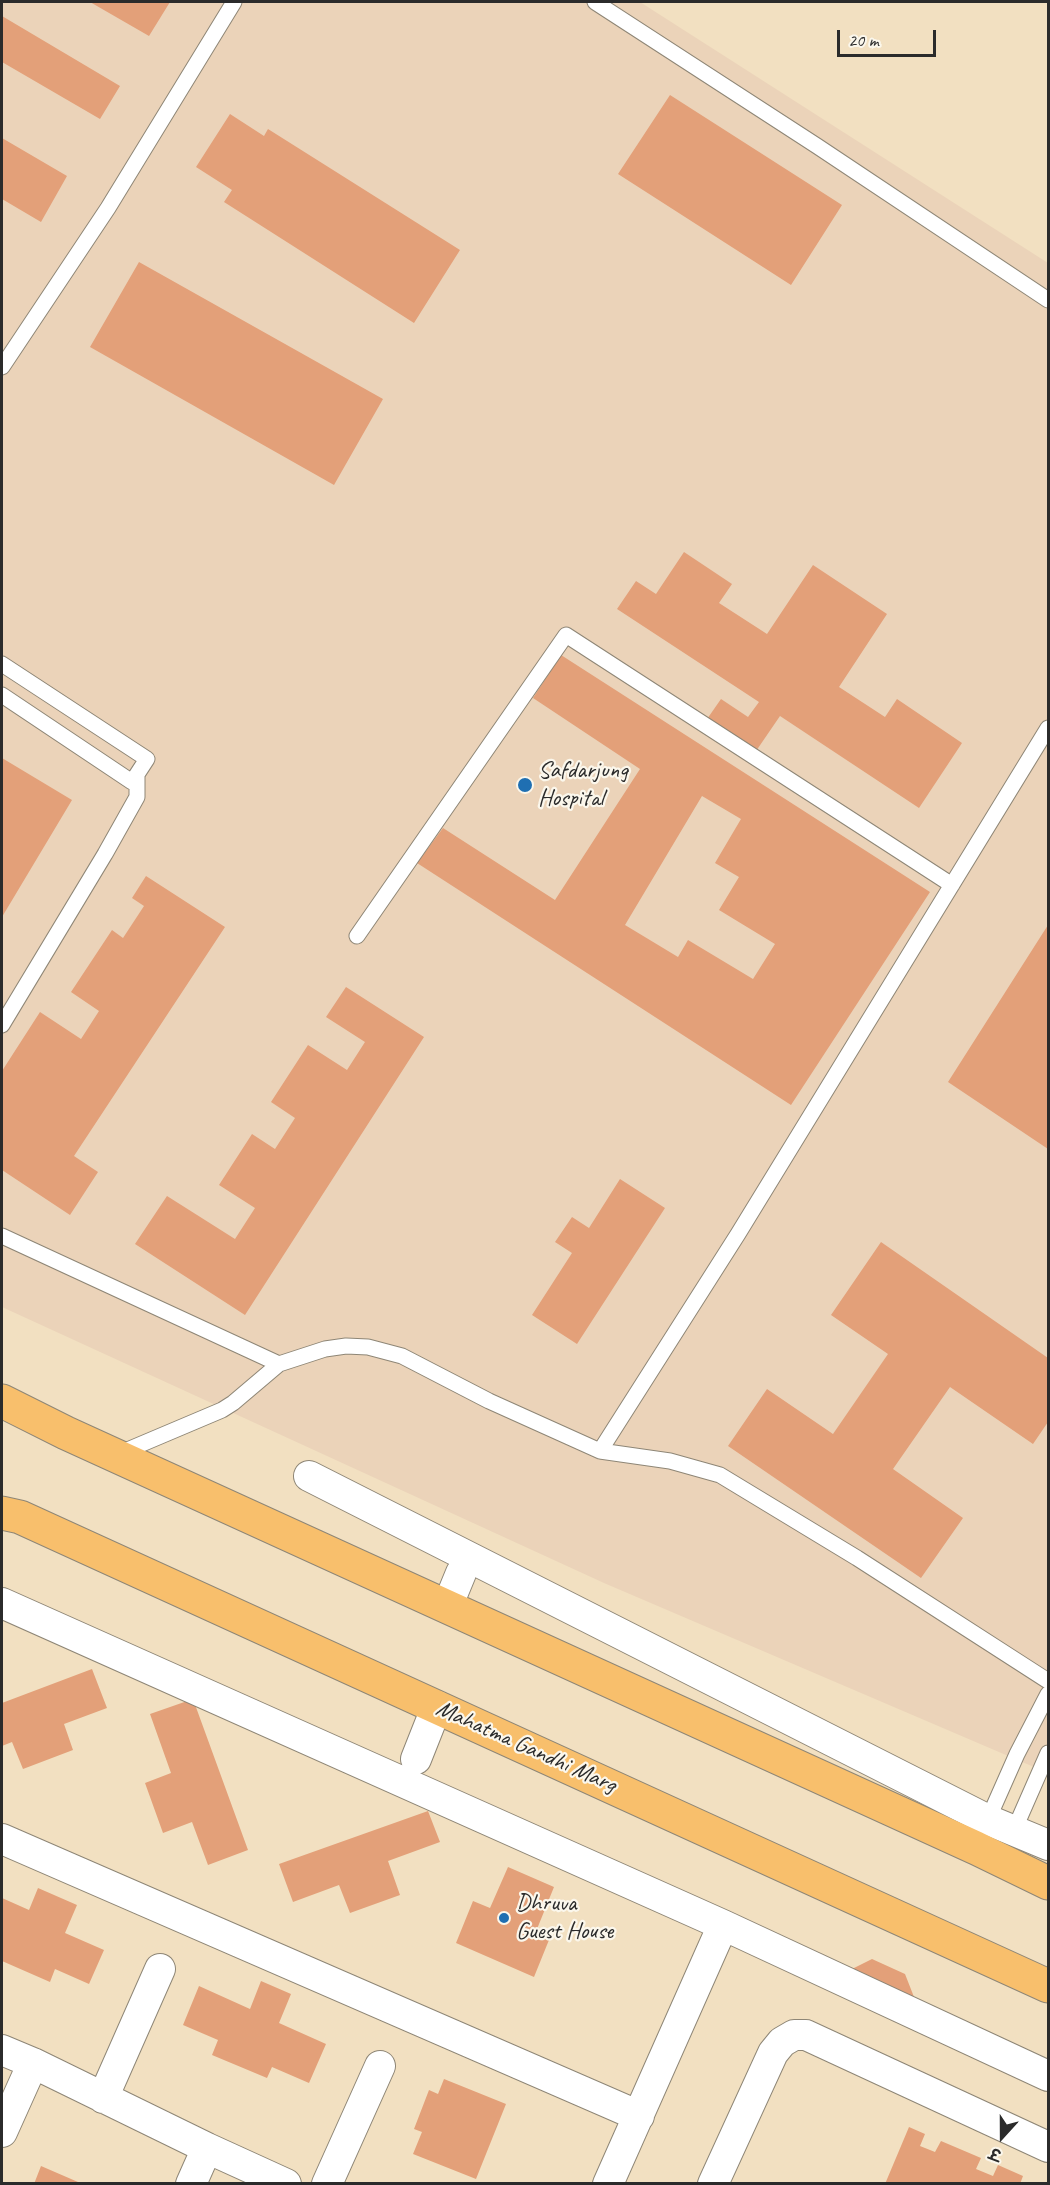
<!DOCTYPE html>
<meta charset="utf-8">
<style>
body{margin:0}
#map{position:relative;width:1050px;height:2185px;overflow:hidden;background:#f2e0c1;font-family:Caveat,"Playpen Sans Deva",sans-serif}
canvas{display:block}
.frame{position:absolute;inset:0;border:3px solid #2b2b2b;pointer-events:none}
.north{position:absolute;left:972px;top:2107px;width:60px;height:60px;-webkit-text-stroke:4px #fbf7ec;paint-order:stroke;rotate:201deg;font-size:16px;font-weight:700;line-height:24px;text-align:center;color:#2b2b2b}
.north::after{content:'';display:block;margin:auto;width:21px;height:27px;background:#2b2b2b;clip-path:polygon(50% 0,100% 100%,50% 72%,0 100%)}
.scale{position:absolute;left:837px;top:30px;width:99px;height:27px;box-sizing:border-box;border:3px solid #2b2b2b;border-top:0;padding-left:8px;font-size:18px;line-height:21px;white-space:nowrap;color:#2b2b2b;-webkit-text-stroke:4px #fbf7ec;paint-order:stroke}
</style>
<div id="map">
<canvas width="1050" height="2185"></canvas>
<div class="frame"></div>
<div class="north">उ</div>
<div class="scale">20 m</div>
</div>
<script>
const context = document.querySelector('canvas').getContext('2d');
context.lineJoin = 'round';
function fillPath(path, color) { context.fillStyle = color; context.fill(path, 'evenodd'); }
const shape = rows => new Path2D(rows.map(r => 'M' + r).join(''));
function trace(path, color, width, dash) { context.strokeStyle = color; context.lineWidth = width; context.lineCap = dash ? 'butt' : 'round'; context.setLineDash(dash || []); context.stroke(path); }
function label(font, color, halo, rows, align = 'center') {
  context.font = font + ' Caveat,sans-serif'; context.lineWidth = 4.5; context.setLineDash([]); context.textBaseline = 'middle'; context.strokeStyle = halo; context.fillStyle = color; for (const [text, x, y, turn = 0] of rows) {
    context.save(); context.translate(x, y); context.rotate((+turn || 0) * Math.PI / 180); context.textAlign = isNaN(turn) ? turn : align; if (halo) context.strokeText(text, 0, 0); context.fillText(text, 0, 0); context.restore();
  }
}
fillPath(shape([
 [2,2,640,2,1048,263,1048,1773,604,1583,2,1307]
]), '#ebd3b9');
fillPath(shape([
 [90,2,170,2,149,36],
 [2,16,120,86,100,119,2,62],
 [670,95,842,205,791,285,618,174],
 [230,114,264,136,268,129,460,250,414,323,224,202,232,190,196,167],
 [2,138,67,176,41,222,2,199],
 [139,262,383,399,334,485,90,347],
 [684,552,732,584,719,603,767,634,813,565,887,614,839,687,885,717,897,699,962,743,919,808,780,716,754,754,705,722,721,699,748,717,759,702,617,609,636,581,656,594],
 [561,655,930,892,791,1105,417,863,443,828,555,900,640,769,533,698],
 [702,796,741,819,715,863,739,877,719,910,775,944,753,979,688,940,678,957,625,925],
 [2,758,72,800,2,917],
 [146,876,225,927,74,1156,98,1172,70,1215,2,1170,2,1071,40,1012,81,1039,99,1011,71,992,112,930,123,938,144,906,132,898],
 [1048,925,1048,1149,948,1082],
 [346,987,424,1037,245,1315,135,1244,167,1196,235,1239,255,1208,219,1185,252,1134,275,1149,295,1118,271,1102,308,1045,347,1070,365,1042,326,1017],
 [620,1179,665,1208,577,1344,532,1315,572,1253,555,1242,572,1217,589,1228],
 [881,1242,1048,1358,1048,1422,1033,1444,950,1387,893,1469,963,1518,921,1578,728,1446,767,1389,833,1434,888,1354,831,1315],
 [92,1669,107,1708,64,1724,73,1750,23,1769,12,1742,2,1746,2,1703],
 [193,1699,248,1850,208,1865,192,1822,163,1833,145,1783,171,1773,150,1714],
 [428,1811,440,1842,388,1861,400,1895,350,1913,339,1885,293,1902,279,1864],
 [508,1867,554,1887,537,1929,551,1935,534,1977,456,1943,473,1901,490,1908],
 [38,1888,77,1905,65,1933,104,1950,89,1984,55,1969,50,1982,2,1961,2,1898,29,1910],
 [872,1959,905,1974,914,1997,850,1970],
 [261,1981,291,1994,279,2023,326,2044,309,2083,272,2067,267,2078,212,2055,218,2040,183,2025,199,1986,250,2009],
 [444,2079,506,2104,476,2179,413,2154,422,2132,414,2129,429,2090,438,2094],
 [909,2127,925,2134,920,2146,935,2152,941,2141,981,2158,976,2169,993,2176,998,2165,1023,2176,1020,2184,885,2184],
 [41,2166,78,2182,77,2184,34,2184]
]), '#e3a079');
const lane = shape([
 [595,2,817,146,1048,300],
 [2,367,108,208,234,2],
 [2,664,147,759,132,782,2,695],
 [357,936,566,635,952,885],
 [2,1025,105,854,137,797,137,775],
 [2,1236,279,1364,325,1349,346,1346,368,1347,402,1356,489,1401,600,1451,670,1461,720,1475,857,1558,1048,1681],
 [600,1451,738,1234,1048,728],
 [118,1454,222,1410,233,1403,279,1364],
 [986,1824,1017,1754,1048,1694],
 [1012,1835,1048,1753]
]);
const street = shape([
 [309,1476,988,1820,1048,1845],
 [2,1603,723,1925,1048,2076],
 [447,1607,461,1573],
 [416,1759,437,1706],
 [2,1839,639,2116],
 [2,2050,33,2063,207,2148,286,2184],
 [103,2098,160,1969],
 [2,2132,33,2063],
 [191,2184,207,2148],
 [327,2184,380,2066],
 [608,2184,723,1925],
 [713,2184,773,2053,782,2042,794,2035,806,2035,1048,2147]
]);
const primary = shape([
 [2,1401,66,1433,976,1848,1048,1883],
 [2,1513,20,1517,1048,1986]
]);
trace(lane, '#8e8676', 17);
trace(street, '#8e8676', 32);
trace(primary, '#8e8676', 35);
trace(lane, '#fff', 15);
trace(street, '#fff', 30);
trace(primary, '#f8bf6c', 33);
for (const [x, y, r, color] of [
 [525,785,8,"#1f6fb2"],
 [504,1918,6,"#1f6fb2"]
]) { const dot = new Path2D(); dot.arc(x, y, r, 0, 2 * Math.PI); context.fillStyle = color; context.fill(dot); trace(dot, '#fbf7ec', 2); }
label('24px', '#2b2b2b', '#fbf7ec', [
 ["Safdarjung",538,771],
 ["Hospital",538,799],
 ["Dhruva",516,1904],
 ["Guest House",516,1932]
], 'left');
label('24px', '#2b2b2b', '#fbf7ec', [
 ["Mahatma Gandhi Marg",526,1747,24]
]);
</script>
